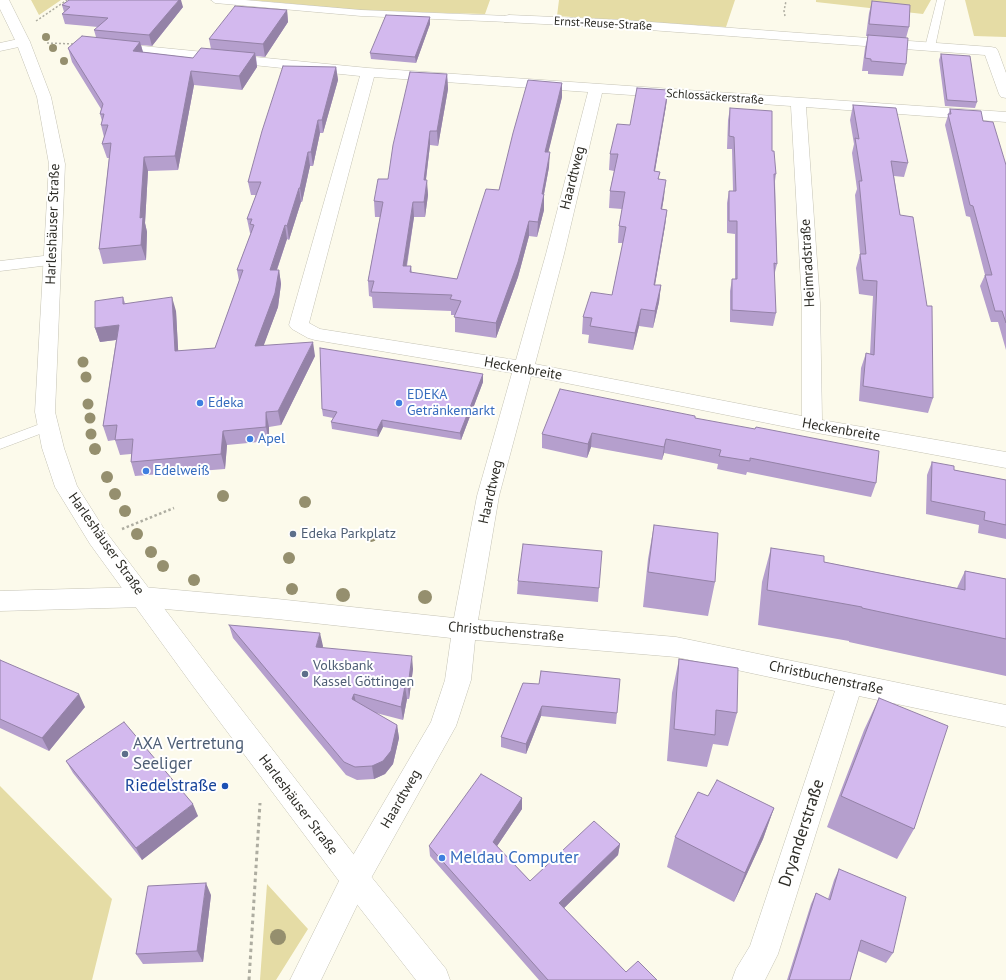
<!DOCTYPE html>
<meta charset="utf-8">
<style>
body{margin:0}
canvas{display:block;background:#fcfaeb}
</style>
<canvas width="1006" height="980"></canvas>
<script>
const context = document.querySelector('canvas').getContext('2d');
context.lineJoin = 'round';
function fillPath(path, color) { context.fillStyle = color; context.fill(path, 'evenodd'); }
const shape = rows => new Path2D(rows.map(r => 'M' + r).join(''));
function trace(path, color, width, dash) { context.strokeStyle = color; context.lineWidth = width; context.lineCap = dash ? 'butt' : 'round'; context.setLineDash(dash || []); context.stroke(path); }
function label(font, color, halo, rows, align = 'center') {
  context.font = font + ' "PT Sans",sans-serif'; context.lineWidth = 4; context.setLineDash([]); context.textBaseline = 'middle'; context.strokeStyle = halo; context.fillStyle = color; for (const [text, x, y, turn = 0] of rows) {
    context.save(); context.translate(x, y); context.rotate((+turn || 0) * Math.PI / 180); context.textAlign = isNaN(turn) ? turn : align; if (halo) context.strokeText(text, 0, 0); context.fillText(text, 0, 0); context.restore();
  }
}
fillPath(shape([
 [31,0,61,0,39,15],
 [251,0,490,0,485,14,369,11],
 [559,0,735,0,726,27,557,16],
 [816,0,931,0,923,14,816,2],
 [965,0,1006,0,1006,37,974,36],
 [0,786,112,899,92,980,0,980],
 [267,884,308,929,276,980,260,980]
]), '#e5dca5');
const lane = shape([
 [211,0,245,0,361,10,509,16,514,19,509,22,361,16,215,3,211,0],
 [937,0,945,0,935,47,930,50,925,47,937,0],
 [48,421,53,423,55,426,53,429,0,449,0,439,48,421]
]);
const street = shape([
 [509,15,623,20,991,47,996,48,998,51,1006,73,1006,98,1001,97,999,94,985,55,623,28,504,22,502,19,504,16,509,15],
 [23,38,28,39,30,42,28,45,0,51,0,43,23,38],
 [112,43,368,68,1006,112,1006,122,806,107,820,303,822,420,1006,452,1006,468,812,432,531,376,499,496,478,620,676,637,1006,705,1006,727,859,696,778,954,765,980,732,980,736,969,750,946,835,691,676,657,475,640,471,680,456,726,365,889,321,980,290,980,345,869,431,722,445,680,451,638,277,619,143,607,0,611,0,591,143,587,277,599,454,618,477,496,512,373,315,340,308,338,292,329,289,325,360,76,107,50,105,47,107,44,112,43],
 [374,77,588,92,546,254,516,360,320,329,309,323,374,77],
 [602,93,791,106,802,303,802,416,535,364,564,254,602,93],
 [52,255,58,256,61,260,58,264,0,271,0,261,52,255]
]);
const secondary = shape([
 [0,0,9,0,30,42,51,97,65,164,55,412,64,448,77,486,106,532,211,670,365,869,446,969,450,980,416,980,345,889,193,686,90,544,55,487,42,448,35,412,49,164,37,97,16,42,0,9,0,0]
]);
trace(lane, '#c5c3b5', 1);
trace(street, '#c5c3b5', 1);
trace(secondary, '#c5c3b5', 1);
trace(shape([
 [785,16,784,11,786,1],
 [36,21,67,0],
 [47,43,74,44]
]), '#aeada1', 1.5, [2, 2]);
trace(shape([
 [122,529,174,508]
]), '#aeada1', 2.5, [2.5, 2.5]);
trace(shape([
 [249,980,260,803]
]), '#aeada1', 3, [3.5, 3.5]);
fillPath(lane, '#fff');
fillPath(street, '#fff');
fillPath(secondary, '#fff');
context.fillStyle = '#958f6e';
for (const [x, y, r] of [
 [46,37,4],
 [53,48,4],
 [64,61,4],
 [83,362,5.5],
 [86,377,5.5],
 [88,404,5.5],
 [90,418,5.5],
 [91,434,5.5],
 [95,449,6],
 [107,477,6],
 [115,494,6],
 [223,496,6],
 [305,502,6],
 [125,511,6],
 [137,534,6],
 [371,536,6],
 [151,552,6],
 [289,558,6],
 [163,566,6],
 [194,580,6],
 [292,589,6],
 [343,595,7],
 [425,597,7],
 [278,937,8]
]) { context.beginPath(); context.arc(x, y, r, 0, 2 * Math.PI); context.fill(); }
fillPath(shape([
 [872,1,909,27,906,38,906,64,903,76,868,74,868,71,862,71,865,48,868,36,866,36,869,13],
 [62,5,183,7,152,46,141,45,143,52,193,58,211,49,209,39,287,10,288,22,265,57,256,56,257,67,242,90,194,85,178,170,148,171,145,223,147,232,146,260,103,264,99,249,109,158,107,158,102,144,104,137,101,125,102,121,100,114,101,109,72,62,68,48,96,37,94,30,98,27,65,24,62,14,64,12],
 [430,17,430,24,416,63,371,59,370,53],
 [941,54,977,102,975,108,945,106,939,60],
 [336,67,338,80,323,133,320,133,313,166,310,166,302,202,301,202,289,240,287,239,277,270,279,270,281,284,278,307,263,346,315,356,281,425,269,427,269,441,227,445,225,469,135,476,131,462,131,454,120,455,115,440,108,441,103,426,116,340,100,342,95,328,123,297,125,303,176,311,178,351,215,348,239,281,237,270,251,233,250,233,247,219,256,195,251,195,248,182],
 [447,74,448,89,438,146,430,145,426,180,428,195,425,217,414,217,407,266,411,266,412,273,457,279,499,190,562,83,562,97,548,152,549,167,544,194,544,210,537,237,529,236,518,277,496,338,455,332,455,315,451,315,451,311,373,308,372,297,369,296,368,281,380,217,375,217,374,201,388,179],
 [668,90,666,106,655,171,659,179,664,197,662,209,667,210,665,226,655,285,661,285,659,302,653,328,639,326,633,350,588,343,589,335,582,334,583,317,612,295,623,243,618,243,619,226,622,209,609,208,610,191,614,171,609,170,610,154,630,125],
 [853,105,908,163,904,177,894,176,900,215,933,398,928,413,859,401,861,368,866,353,870,354,873,296,859,294,856,268,860,254,855,195,857,189,852,153,854,144,850,120],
 [730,108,772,151,776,174,775,181,777,264,774,276,776,313,773,326,730,322,730,291,732,279,735,279,735,234,727,233,727,203,729,191,733,191,732,149,727,149,728,120],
 [950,109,983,121,1006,165,1006,350,998,322,991,322,980,286,985,275,970,217,966,216,945,125],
 [483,374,483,382,461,440,383,427,378,437,332,429,331,422,333,418,323,416,322,409],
 [695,418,876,483,871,497,747,472,746,475,717,469,718,464,664,453,662,460,591,447,587,458,542,448,542,434],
 [932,462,954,470,1006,480,1006,539,978,533,979,525,926,514,927,475],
 [654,525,715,582,708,616,643,607,648,559],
 [771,548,824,562,957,588,965,571,1006,579,1006,676,849,642,849,641,758,625,762,582],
 [518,581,599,588,598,602,517,594],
 [229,625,323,646,322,648,413,669,409,699,407,699,403,720,376,713,397,725,399,738,393,764,385,774,374,779,357,780,346,775,233,638],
 [679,659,737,713,728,746,713,744,707,767,667,761,672,693],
 [0,660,85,707,49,751,0,728],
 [523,683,617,713,616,724,541,716,526,754,501,747,501,737],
 [879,698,914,829,897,859,827,827,864,730],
 [66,761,198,816,142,860,73,773],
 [522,798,522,809,497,846,530,881,620,844,618,855,564,908,626,972,657,980,539,980,430,856,429,846],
 [774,808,763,839,734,902,667,867,675,837],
 [839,869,893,953,886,963,858,951,850,980,787,980,811,904,816,893,828,899,834,880],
 [211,895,203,962,143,964,136,954]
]), '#b59fcd');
fillPath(shape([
 [179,0,181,0,183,7,152,46,149,35],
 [287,10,288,22,265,57,263,44],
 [430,17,430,24,416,63,415,57],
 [140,42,144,56,133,51],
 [255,53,257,67,242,90,239,76],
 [336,67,338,80,323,133,322,120],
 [191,71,194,85,178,170,175,156],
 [447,74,448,89,438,146,437,131],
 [562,83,562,97,545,166,545,152],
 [668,90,666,106,652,188,654,171],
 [318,120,320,133,313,166,311,152],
 [430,131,430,145,424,195,424,180],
 [308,152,310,166,302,202,300,188],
 [550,152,549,167,543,199,544,194,544,210,537,237,538,222,542,194],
 [144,157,148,171,145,223,147,232,146,260,141,245,140,218],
 [427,180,428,195,425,217,424,202],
 [666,180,664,197,659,226,661,209],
 [299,188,301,202,289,240,287,226],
 [413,202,414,217,404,281,403,266],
 [667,210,665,226,652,302,654,285],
 [529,221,529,236,518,277,496,338,496,323],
 [285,225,287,239,272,284,270,270],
 [279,270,281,284,278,307,258,361,255,346],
 [661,285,659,302,653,328,655,311],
 [172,297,176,311,179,365,175,351],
 [641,309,639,326,633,350,635,333],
 [119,325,123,339,100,342,95,328],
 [313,342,315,356,281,425,278,411],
 [483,374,483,382,461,440,460,433],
 [266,412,269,427,269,441,266,427],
 [382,420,383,427,378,437,377,430],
 [223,431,227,445,225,469,221,454],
 [592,433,591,447,587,458,588,444],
 [666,439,664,453,662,460,664,447],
 [320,633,323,646,319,660,316,647],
 [412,656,413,669,409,699,408,686],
 [405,686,407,699,403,720,401,707],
 [79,694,85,707,49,751,42,738],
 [354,694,357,707,352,699],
 [542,706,541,716,526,754,526,744],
 [397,725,399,738,393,764,385,774,374,779,372,766],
 [522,798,522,809,493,852,493,842],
 [193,804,198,816,142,860,136,848],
 [774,808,763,839,734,902,745,873],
 [620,844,618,855,559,913,559,903],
 [206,883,211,895,203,962,197,951]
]), '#9482a7');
const building = shape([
 [69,0,179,0,149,35,94,30,108,18,62,14,70,7,62,5,69,0],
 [872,1,910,5,909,27,869,24,872,1],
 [235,6,287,10,263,44,209,39,235,6],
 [386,15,430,17,415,57,370,53,386,15],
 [868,35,908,38,906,64,871,61,871,59,865,58,868,35],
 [82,36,140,42,133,51,193,58,201,48,255,53,239,76,191,71,175,156,144,157,140,218,143,217,141,245,99,249,111,143,102,144,108,125,101,125,104,114,100,114,103,104,68,48,82,36],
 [941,54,970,56,977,102,947,100,941,54],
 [283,66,336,67,322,120,318,120,311,152,308,152,300,188,299,188,287,226,285,225,270,270,279,270,275,293,255,346,313,342,278,411,266,412,266,427,223,431,221,454,131,462,133,439,115,440,117,425,103,426,119,325,95,328,95,301,123,297,123,304,172,297,175,351,215,348,243,270,237,270,254,225,250,224,252,219,247,219,261,182,248,182,262,131,283,66],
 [410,72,447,74,437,131,430,131,424,180,427,180,424,202,413,202,403,266,411,266,410,272,457,279,486,189,499,190,513,133,528,80,562,83,545,152,550,152,542,194,544,194,538,222,529,221,518,262,496,323,454,317,461,301,450,299,452,295,371,292,374,281,368,281,383,202,374,201,378,179,388,179,393,145,410,72],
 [637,88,668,90,654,171,660,172,658,179,666,180,661,209,667,210,654,285,661,285,655,311,641,309,635,333,590,326,592,318,583,317,591,292,612,295,626,227,619,226,625,192,610,191,618,154,610,154,617,124,630,125,637,88],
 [853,105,896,108,908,163,891,161,900,215,913,217,927,306,932,306,933,398,863,386,866,353,874,355,877,281,863,280,860,254,866,254,859,181,862,181,855,138,859,139,853,105],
 [730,108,772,111,772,151,774,151,776,174,774,174,777,264,774,263,776,313,732,310,732,279,737,279,737,221,729,221,729,191,736,191,734,137,729,136,730,108],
 [950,109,981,111,983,121,993,122,1006,165,1006,323,1002,311,995,311,985,275,992,275,973,206,970,205,948,114,951,114,950,109],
 [320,348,483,374,460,433,382,420,377,430,331,422,337,412,322,409,320,348],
 [560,389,695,416,695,418,755,429,756,427,879,451,876,483,750,458,750,461,719,456,721,450,666,439,664,447,592,433,588,444,542,434,560,389],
 [932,462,954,466,954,470,1006,480,1006,525,984,520,985,512,931,501,932,462],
 [654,525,718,533,715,582,648,572,654,525],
 [523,544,602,551,599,588,518,581,523,544],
 [771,548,824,556,824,562,965,590,965,571,1006,579,1006,639,862,608,862,607,767,590,771,548],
 [229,625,320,633,316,647,412,656,408,686,405,686,401,707,354,694,352,699,397,725,391,751,383,761,372,766,355,767,344,762,229,625],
 [679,659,738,668,737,713,716,710,715,735,674,729,679,659],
 [0,660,79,694,42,738,0,719,0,660],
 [541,671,620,679,617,713,542,706,526,744,501,737,523,683,539,684,541,671],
 [879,698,948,726,914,829,841,796,879,698],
 [124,722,193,804,136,848,66,761,124,722],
 [481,774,522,798,493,842,530,881,594,821,620,844,559,903,626,972,638,961,657,980,548,980,429,846,481,774],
 [717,780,774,808,745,873,675,837,698,792,708,796,717,780],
 [839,869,906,897,893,953,861,940,850,980,789,980,816,893,830,900,839,869],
 [206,883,197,951,136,954,148,886,206,883]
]);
fillPath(building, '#d3b9ee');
trace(building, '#9482a7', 1);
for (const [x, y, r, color] of [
 [200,403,4,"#3f7fe0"],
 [399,403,4,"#3f7fe0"],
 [250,439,4,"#3f7fe0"],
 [146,471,4,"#3f7fe0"],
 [293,534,4,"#5c6f8a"],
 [305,674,4,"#5c6f8a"],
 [125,754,4,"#5c6f8a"],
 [225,786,4,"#1a4fb4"],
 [442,858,4,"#3f7fe0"]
]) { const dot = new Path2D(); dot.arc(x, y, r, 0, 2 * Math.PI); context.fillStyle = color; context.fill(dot); trace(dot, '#fff', 1.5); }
label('12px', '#2e2d27', '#fff', [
 ["Ernst-Reuse-Straße",603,24,3],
 ["Schlossäckerstraße",715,97,4]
]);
label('14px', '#2e2d27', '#fff', [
 ["Haardtweg",573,178,-76],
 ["Harleshäuser Straße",53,224,-88],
 ["Heimradstraße",808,263,-93],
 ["Heckenbreite",523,369,10],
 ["Heckenbreite",841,430,10],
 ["Haardtweg",491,492,-77],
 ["Harleshäuser Straße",106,544,55],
 ["Christbuchenstraße",506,632,5],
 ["Christbuchenstraße",826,678,12],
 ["Haardtweg",401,799,-60],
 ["Harleshäuser Straße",298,805,53]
]);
label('14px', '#366cbe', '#fff', [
 ["EDEKA",407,395],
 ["Getränkemarkt",407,411],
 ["Edeka",208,403],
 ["Apel",258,439],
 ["Edelweiß",154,471]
], 'left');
label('14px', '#4e5e75', '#fff', [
 ["Edeka Parkplatz",301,534],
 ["Volksbank",313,666],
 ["Kassel Göttingen",313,682]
], 'left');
label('17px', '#4e5e75', '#fff', [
 ["AXA Vertretung",133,744],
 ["Seeliger",133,764]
], 'left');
label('17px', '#164399', '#fff', [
 ["Riedelstraße",217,786]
], 'right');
label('17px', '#2e2d27', '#fff', [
 ["Dryanderstraße",802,833,-72]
]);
label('17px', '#366cbe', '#fff', [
 ["Meldau Computer",450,858]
], 'left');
</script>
